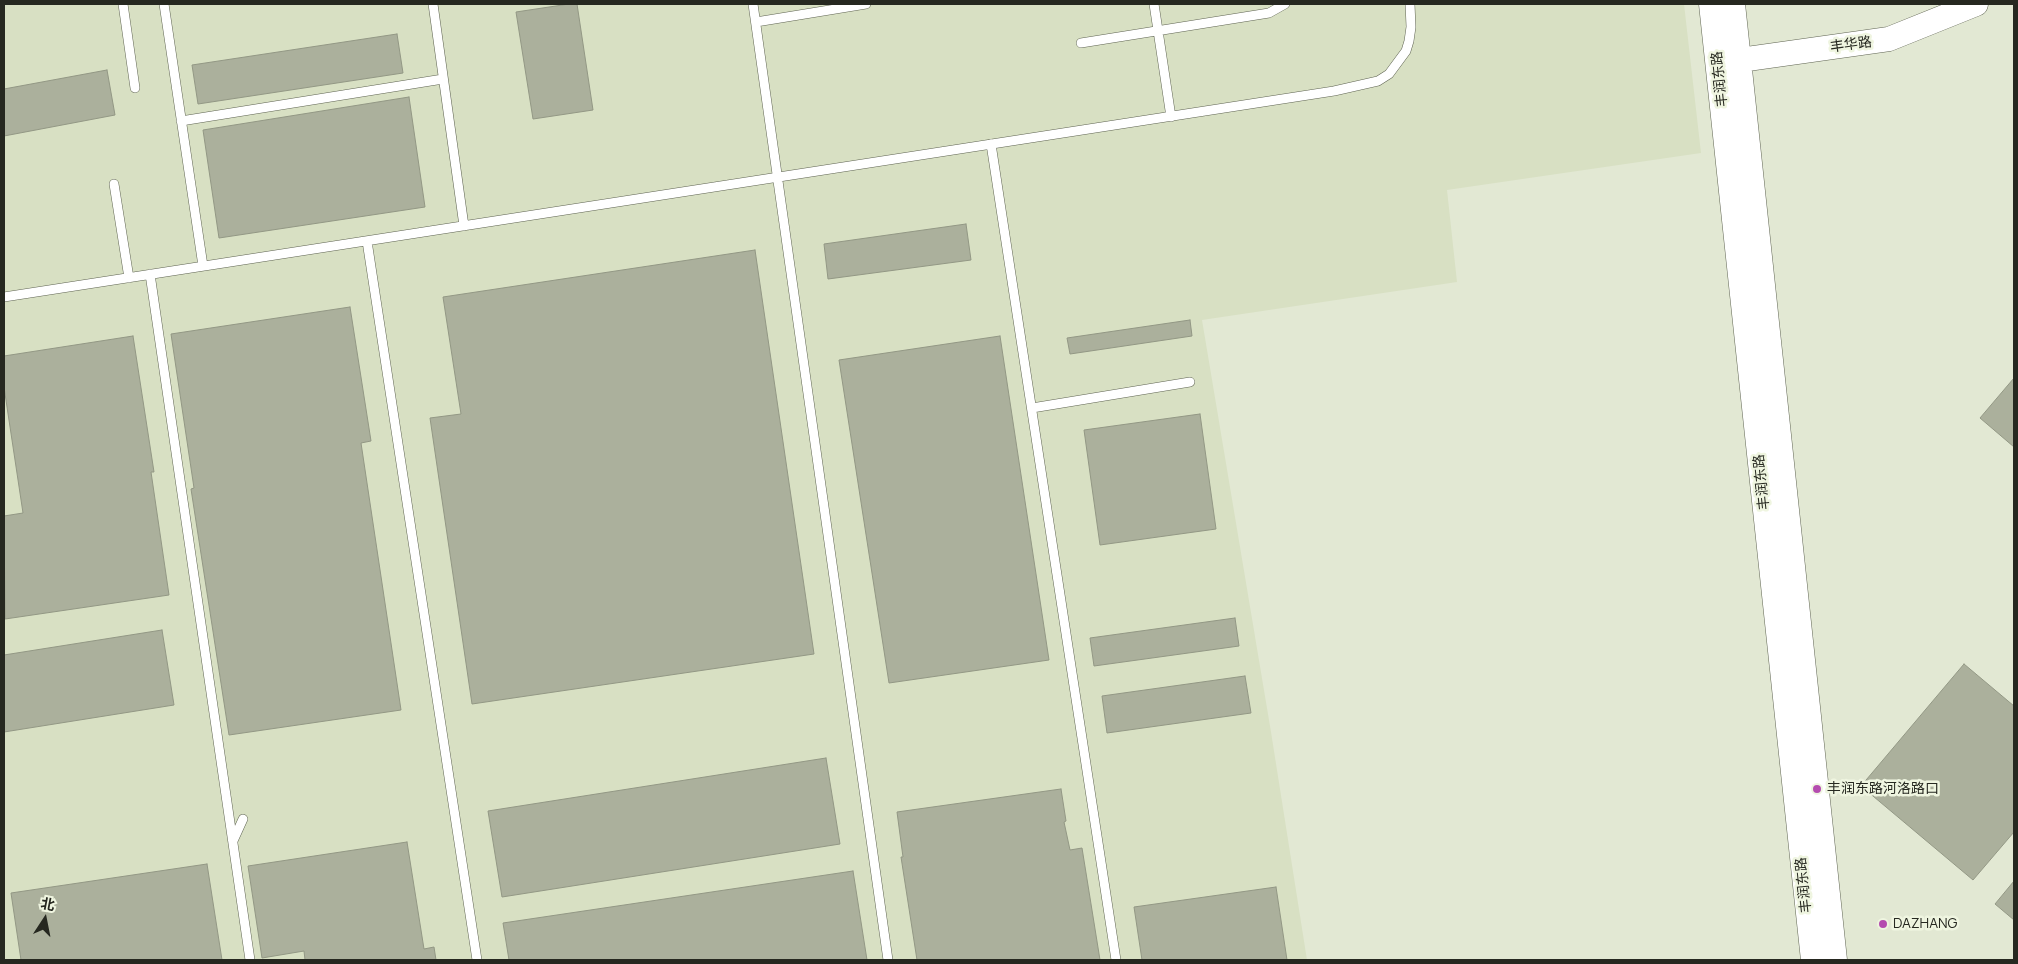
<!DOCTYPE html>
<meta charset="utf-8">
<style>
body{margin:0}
#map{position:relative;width:2018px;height:964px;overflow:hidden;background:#e2e8d3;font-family:Manrope,"Noto Sans SC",sans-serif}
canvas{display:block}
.frame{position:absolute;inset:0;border:5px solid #262820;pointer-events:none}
.north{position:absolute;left:20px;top:894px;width:50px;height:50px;-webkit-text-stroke:4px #eff5e0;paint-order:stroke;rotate:11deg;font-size:14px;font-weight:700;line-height:20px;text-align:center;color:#262820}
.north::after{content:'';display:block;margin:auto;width:18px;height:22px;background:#262820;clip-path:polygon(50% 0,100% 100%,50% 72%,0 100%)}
</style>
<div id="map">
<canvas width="2018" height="964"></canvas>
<div class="frame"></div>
<div class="north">北</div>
</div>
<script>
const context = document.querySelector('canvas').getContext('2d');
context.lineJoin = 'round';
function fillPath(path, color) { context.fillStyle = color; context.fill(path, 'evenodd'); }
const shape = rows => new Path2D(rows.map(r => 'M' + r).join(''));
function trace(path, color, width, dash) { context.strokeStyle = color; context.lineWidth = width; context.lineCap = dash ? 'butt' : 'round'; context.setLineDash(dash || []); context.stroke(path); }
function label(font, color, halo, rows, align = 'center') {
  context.font = font + ' Manrope,"Noto Sans SC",sans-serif'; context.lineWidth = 5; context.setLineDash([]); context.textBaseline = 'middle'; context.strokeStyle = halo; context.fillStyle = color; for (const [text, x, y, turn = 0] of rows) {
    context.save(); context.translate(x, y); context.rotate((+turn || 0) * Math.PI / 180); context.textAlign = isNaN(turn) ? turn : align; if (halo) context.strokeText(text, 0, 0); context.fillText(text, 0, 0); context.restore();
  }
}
fillPath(shape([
 [4,4,1684,4,1701,153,1447,190,1457,282,1202,320,1271,732,1307,960,4,960]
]), '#d8e0c3');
const building = shape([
 [569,4,577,4,593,110,533,119,516,12,569,4],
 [397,34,403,73,198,104,192,65,397,34],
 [107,70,115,115,4,136,4,89,107,70],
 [409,97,425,207,219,238,203,130,409,97],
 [966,224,971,260,828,279,824,244,966,224],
 [755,250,814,654,472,704,430,418,461,414,443,297,755,250],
 [350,307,371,441,361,443,401,710,229,735,191,489,194,488,171,334,350,307],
 [1190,320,1192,336,1070,354,1067,338,1190,320],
 [133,336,154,472,151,472,169,595,5,619,4,516,23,513,4,387,4,356,133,336],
 [1000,336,1049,660,889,683,839,360,1000,336],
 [2014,378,2014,447,1980,418,2014,378],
 [1200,414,1216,529,1100,545,1084,430,1200,414],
 [1235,618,1239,646,1094,666,1090,638,1235,618],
 [162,630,174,705,4,732,4,655,162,630],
 [1964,664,2014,706,2014,832,1973,880,1861,786,1964,664],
 [1245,676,1251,713,1107,733,1102,696,1245,676],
 [826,758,840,844,502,897,488,811,826,758],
 [1061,789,1066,821,1064,822,1070,850,1082,848,1100,960,917,960,901,857,903,857,897,812,1061,789],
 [407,842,424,949,434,947,436,960,305,960,304,951,262,958,248,866,407,842],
 [207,864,222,960,21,960,11,893,207,864],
 [853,871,867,960,509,960,503,923,853,871],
 [2014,881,2014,920,1995,904,2014,881],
 [1276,887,1287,960,1142,960,1134,907,1276,887]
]);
fillPath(building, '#abb09c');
trace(building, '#939885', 1);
const service = shape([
 [123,4,135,88],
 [164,4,203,266],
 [433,4,464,226],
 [753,4,888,960],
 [1154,4,1171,117],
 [756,22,866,4],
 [1081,43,1269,13,1285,4],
 [181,121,443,79],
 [991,144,1116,960],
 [114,184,129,278],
 [367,241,477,960],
 [150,274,250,960],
 [4,297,1334,91,1378,81,1389,74,1406,51,1409,41,1411,27,1410,4],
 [1032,408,1190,382],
 [233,841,243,819]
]);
const tertiary = shape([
 [1711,4,1813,960],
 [1733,4,1835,960],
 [1726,62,1889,39,1976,4]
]);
trace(service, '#5f6452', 10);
trace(tertiary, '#5f6452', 25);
trace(service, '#fff', 9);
trace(tertiary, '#fff', 24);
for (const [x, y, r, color] of [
 [1817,789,5,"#b44caf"],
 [1883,924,5,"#b44caf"]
]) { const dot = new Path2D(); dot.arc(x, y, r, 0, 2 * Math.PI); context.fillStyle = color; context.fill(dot); trace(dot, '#eff5e0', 2); }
label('14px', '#262820', '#eff5e0', [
 ["丰华路",1851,45,-8],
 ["丰润东路",1720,79,-96],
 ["丰润东路",1762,482,-96],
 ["丰润东路",1804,885,-96]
]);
label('14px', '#262820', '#eff5e0', [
 ["丰润东路河洛路口",1827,789],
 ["DAZHANG",1893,924]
], 'left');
</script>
